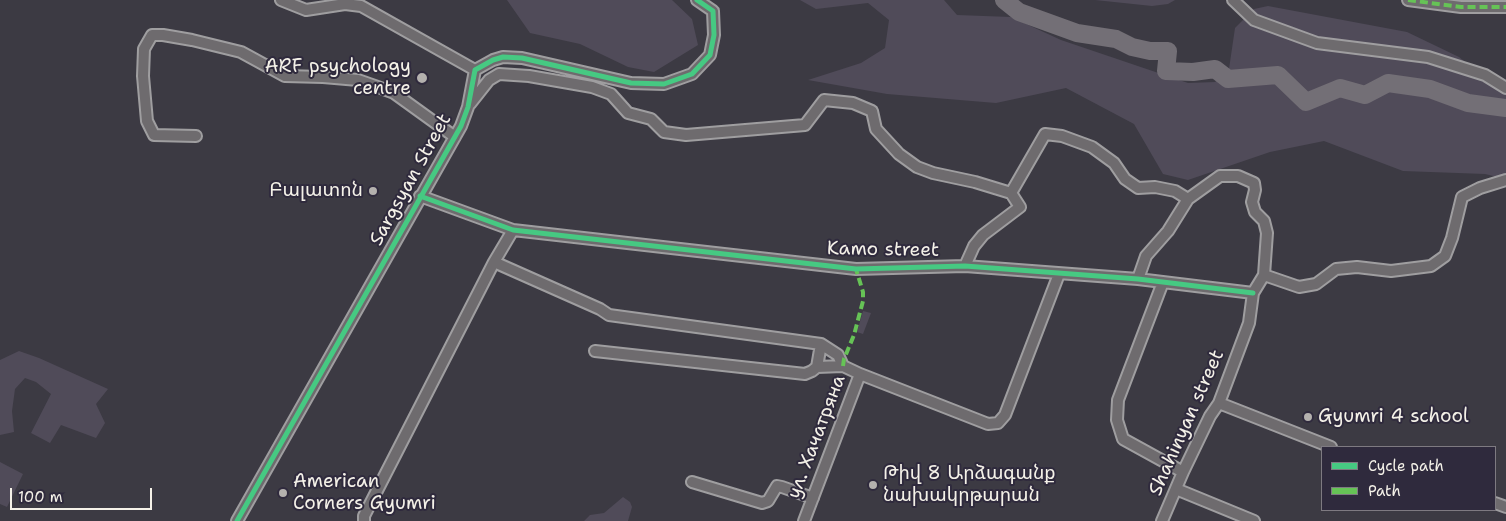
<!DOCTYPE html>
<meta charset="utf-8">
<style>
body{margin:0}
#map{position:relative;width:1506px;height:521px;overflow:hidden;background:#3c3a43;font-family:"Shantell Sans",sans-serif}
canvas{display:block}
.legend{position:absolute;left:1321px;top:446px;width:175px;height:65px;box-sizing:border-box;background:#2f2a3d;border:1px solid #7e7a81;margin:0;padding:6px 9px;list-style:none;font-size:15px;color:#f4f1e8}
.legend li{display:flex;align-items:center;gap:10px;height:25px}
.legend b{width:25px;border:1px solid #7e7a81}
.scale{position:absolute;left:10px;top:488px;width:142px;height:22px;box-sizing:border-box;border:2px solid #f4f1e8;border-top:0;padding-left:6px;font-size:15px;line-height:18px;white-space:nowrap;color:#f4f1e8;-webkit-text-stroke:4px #2f2a3d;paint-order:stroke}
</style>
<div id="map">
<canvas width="1506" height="521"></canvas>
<ul class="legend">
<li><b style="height:6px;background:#46c982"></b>Cycle path</li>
<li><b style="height:6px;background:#66c356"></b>Path</li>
</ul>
<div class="scale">100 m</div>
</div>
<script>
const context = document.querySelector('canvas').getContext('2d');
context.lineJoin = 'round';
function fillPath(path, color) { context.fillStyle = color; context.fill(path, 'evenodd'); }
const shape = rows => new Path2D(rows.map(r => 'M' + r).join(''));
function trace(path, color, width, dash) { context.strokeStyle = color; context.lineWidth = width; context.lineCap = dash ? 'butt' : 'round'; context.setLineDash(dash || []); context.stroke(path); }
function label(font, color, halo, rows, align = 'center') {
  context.font = font + ' "Shantell Sans","Noto Sans Armenian",sans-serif'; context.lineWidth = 4; context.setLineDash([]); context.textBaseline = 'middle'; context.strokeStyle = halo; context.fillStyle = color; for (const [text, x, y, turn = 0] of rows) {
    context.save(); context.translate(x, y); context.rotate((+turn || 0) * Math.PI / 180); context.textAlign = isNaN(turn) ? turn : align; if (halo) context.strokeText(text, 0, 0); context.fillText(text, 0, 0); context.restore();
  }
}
fillPath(shape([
 [507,0,672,0,692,19,698,45,654,72,628,67,580,44,530,33],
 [800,0,944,0,957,15,1011,17,1061,40,1188,83,1215,82,1229,69,1235,28,1254,9,1268,6,1407,32,1459,57,1491,83,1506,87,1506,179,1485,174,1403,171,1324,141,1270,152,1188,180,1163,174,1134,124,1066,88,996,103,887,94,808,80,861,63,885,48,889,20,868,3,816,9],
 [1095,0,1175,0,1168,4,1152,6],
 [863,311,871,313,863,334,857,332],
 [19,351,39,358,108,389,96,404,105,423,96,438,61,425,50,443,31,433,51,394,36,382,25,378,15,389,12,411,14,432,0,435,0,360],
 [0,462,23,474,7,507,0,504],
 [623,497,630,502,632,507,628,521,584,521,590,515,604,513]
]), '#504b59');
trace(shape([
 [1004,0,1019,12,1077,33,1116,39,1132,47,1150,51,1168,51,1166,71,1193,72,1215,69,1228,79,1278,75,1306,102,1340,88,1365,95,1388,83,1430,89,1468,103,1506,108]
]), '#736f76', 18);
const street = shape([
 [281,0,306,10,345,4,361,6,475,70],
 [1233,0,1254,20,1317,43,1428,57,1485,75,1506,88],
 [1408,0,1461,7,1506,7],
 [470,104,489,80,499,74,529,76,592,87,611,94,628,113,651,119,664,132,686,135,805,125,824,100,853,103,872,111,876,129,899,154,917,167,933,173,975,182,1011,193],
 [196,136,154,135,147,121,143,76,144,49,152,35,163,35,192,40,241,52,285,76,323,77,358,80,378,87,394,93,455,137],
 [1011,193,1045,134,1062,136,1092,147,1114,163,1125,179,1138,188,1155,187,1175,191,1188,199,1168,231,1146,256,1138,279],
 [420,196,513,230,856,269,965,266,1138,279,1253,293],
 [494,262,600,309,609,315,821,344,838,355,843,366],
 [965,266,974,246,983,235,1020,207,1011,193],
 [1264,275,1299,287,1316,284,1336,269,1357,267,1391,271,1431,266,1445,256,1452,238,1462,197,1480,188,1506,180],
 [1163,282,1118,400,1117,420,1123,439,1183,472],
 [595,351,805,374,812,371,817,367,821,344],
 [817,367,843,366,860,374],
 [1219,403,1331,447],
 [692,482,762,503,768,501,777,486,782,487,813,498],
 [1176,489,1254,521],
 [1495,503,1506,507],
 [237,521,461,126,468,107,475,70,493,60,503,57,522,58,631,83,664,84,692,74,710,55,714,35,713,11,697,0],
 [364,521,364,516,494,262,513,230],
 [804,521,860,374,988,424,998,423,1005,415,1059,274],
 [1162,521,1183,472,1210,416,1219,403,1249,323,1253,293,1264,275,1267,233,1264,221,1255,212,1252,202,1255,190,1254,183,1238,176,1220,176,1188,199]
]);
trace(street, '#9f9ea0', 14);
trace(street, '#6e6b6e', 10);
trace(shape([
 [1408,0,1461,7,1506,7],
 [843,366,844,359,854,335,863,301,863,292,856,269]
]), '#66c356', 4, [8, 4]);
trace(shape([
 [420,196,513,230,856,269,965,266,1138,279,1253,293],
 [237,521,461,126,468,107,475,70,493,60,503,57,522,58,631,83,664,84,692,74,710,55,714,35,713,11,697,0]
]), '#46c982', 5);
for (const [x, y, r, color] of [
 [422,78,6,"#b4b1ae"],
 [373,191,5,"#b4b1ae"],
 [1308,417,5,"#b4b1ae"],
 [873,485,5,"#b4b1ae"],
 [283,493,5,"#b4b1ae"]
]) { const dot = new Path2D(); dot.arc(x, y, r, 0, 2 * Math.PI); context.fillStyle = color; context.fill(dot); trace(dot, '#2f2a3d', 2); }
label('19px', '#f4f1e8', '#2f2a3d', [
 ["ARF psychology",411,67,"right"],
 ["centre",411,89,"right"],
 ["Բալատոն",363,191,"right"],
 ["Gyumri 4 school",1318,417],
 ["Թիվ 8 Արձագանք",883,474],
 ["նախակրթարան",883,496],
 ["American",293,482],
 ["Corners Gyumri",293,504]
], 'left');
label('19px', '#f4f1e8', '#2f2a3d', [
 ["Sargsyan Street",411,180,-61],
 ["Kamo street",883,250,1],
 ["Shahinyan street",1187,423,-66],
 ["ул. Хачатряна",817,437,-69]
]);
</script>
